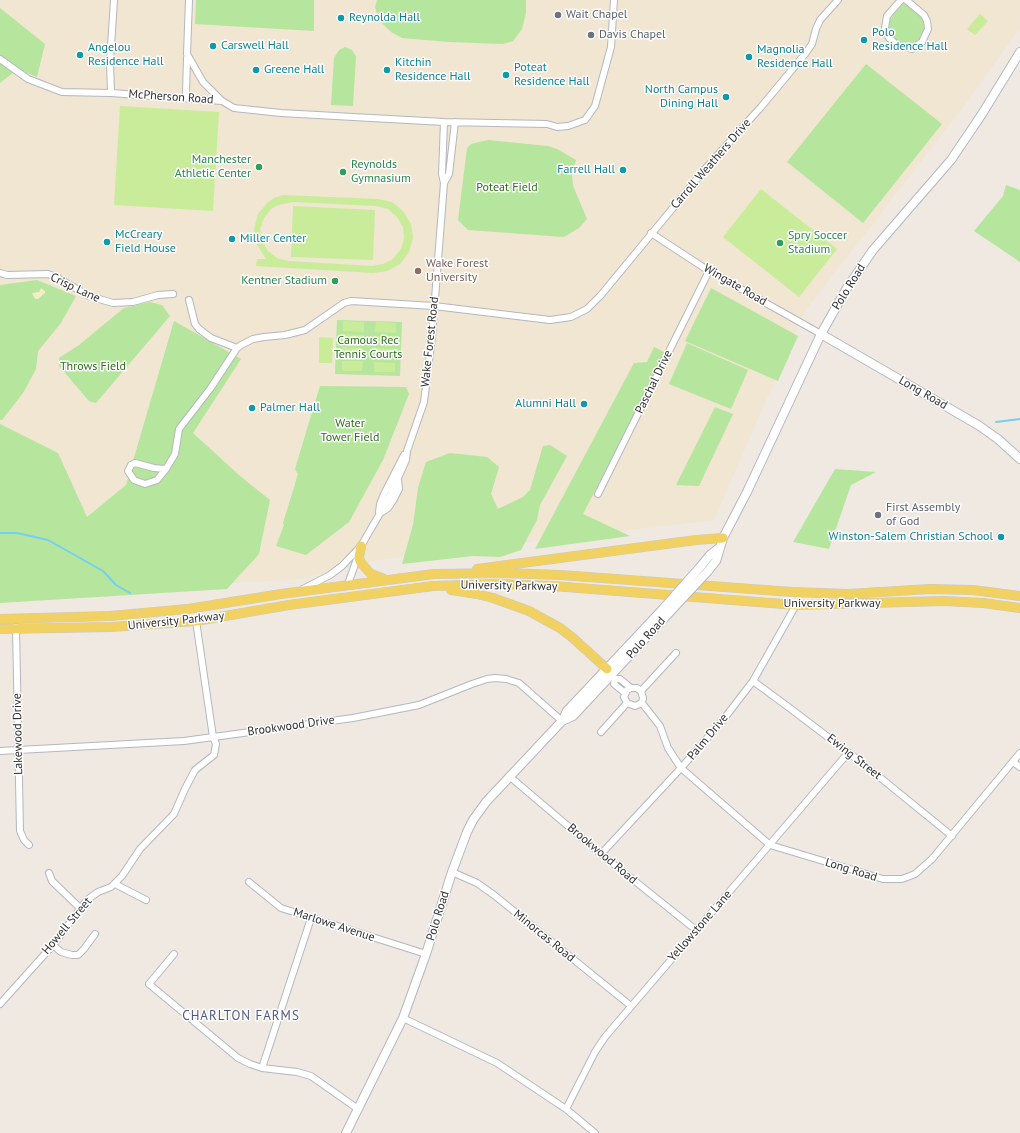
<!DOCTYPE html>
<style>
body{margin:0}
canvas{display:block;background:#efe9e1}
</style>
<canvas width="1020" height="1133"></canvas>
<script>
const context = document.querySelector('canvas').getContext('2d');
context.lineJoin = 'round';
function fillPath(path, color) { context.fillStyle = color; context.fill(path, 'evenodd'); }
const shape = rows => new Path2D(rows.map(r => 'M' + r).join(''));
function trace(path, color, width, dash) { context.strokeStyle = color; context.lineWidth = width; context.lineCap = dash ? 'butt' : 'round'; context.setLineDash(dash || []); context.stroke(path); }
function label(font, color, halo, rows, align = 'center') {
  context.font = font + ' "PT Sans",sans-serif'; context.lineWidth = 3; context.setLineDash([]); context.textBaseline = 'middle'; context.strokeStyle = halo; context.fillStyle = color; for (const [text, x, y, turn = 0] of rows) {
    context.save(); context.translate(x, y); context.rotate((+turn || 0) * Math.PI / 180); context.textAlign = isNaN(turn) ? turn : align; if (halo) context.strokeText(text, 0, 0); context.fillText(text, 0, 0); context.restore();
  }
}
fillPath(shape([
 [0,0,1020,0,1020,28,958,114,805,311,714,520,384,559,299,579,0,598]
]), '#f0e6d1');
fillPath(shape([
 [196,0,314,0,314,31,195,24],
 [377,0,526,0,526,13,522,29,513,41,503,44,449,42,402,38,391,32,381,22,377,14,375,7],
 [904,3,920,16,923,21,924,28,920,39,913,45,904,44,896,41,890,35,888,28,890,20,895,13],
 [0,8,45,44,37,77,18,69,0,83],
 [345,47,352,50,356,56,353,106,331,105,334,58,339,50],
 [866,64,942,124,863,223,787,162],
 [488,140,548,146,557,149,576,160,572,175,573,186,587,219,579,228,564,237,468,230,458,220,467,148,471,144],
 [1006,185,1020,190,1020,262,974,231,1003,196],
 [37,280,76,296,61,323,38,351,36,369,23,393,2,420,0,420,0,285],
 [711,288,798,336,778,381,685,341],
 [150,302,162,305,170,316,96,403,89,401,59,366,59,358,79,345,124,308],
 [337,320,402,322,400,376,335,374],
 [174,321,241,359,193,433,240,476,270,500,259,554,227,589,0,603,0,424,58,453,87,517,126,485],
 [687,343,748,370,731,409,669,384],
 [654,347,666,353,583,514,630,536,535,549,634,363,647,362],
 [320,386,406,387,409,394,383,460,349,522,306,555,276,546,284,525,283,523,298,474,295,469],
 [715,407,733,414,699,486,676,485],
 [550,445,567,456,540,505,537,520,521,550,500,557,473,556,402,564,413,525,418,488,426,462,450,453,487,457,499,467,491,494,498,509,523,497,530,490,543,446],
 [835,469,876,472,851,485,829,549,793,542]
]), '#b6e59e');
fillPath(shape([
 [41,288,45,291,45,293,38,299,35,299,32,293,39,292]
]), '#f3ecc5');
fillPath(shape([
 [980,14,988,21,975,35,967,29],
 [120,106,219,112,213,211,114,205],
 [761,189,837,249,799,297,723,237],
 [283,195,378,199,392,202,403,211,411,224,413,238,409,252,400,264,387,271,373,273,256,266,257,259,266,259,256,243,254,229,258,214,267,203,274,198],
 [294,202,376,206,388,209,397,217,403,227,404,238,401,249,393,259,383,264,372,266,288,261,277,258,268,251,262,241,260,229,264,218,271,209,278,205],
 [293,206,375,210,373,260,291,257],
 [343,321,364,322,364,332,343,331],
 [376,322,396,323,396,333,375,332],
 [343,334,364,335,363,345,342,344],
 [375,336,396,336,396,346,375,345],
 [319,337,333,338,332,363,319,363],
 [342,347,363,348,363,358,342,357],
 [375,348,396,349,395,359,374,358],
 [342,361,363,361,362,371,342,371],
 [374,362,395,363,395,372,374,372]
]), '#c9ec9a');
trace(shape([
 [996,422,1020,419],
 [0,533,17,533,48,540,103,571,116,585,130,593]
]), '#75cff0', 2);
const minor = shape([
 [189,0,187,54,203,82,222,101,234,108,281,113,444,122,547,124,557,127,568,126,585,120,595,106,611,47,614,0],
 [901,0,887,16,885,28,889,38,897,45,912,49,922,42,928,29,927,21,924,15,906,0],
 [187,58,186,93,187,98],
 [0,59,28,79,62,92,111,93,222,101],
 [111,93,110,61,114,0],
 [444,183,449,174,455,122],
 [651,233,709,271,821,334],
 [0,273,7,275,48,274,56,277,89,296,113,303,133,302,158,295,173,294],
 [189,300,195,324,199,329,211,338,237,348],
 [166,469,157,480,145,484,134,480,128,471,131,465,135,463,154,468,166,469,175,454,179,429,210,389,237,348,241,345,253,339,264,337,285,335,305,330,344,303,351,301,434,306,550,320,571,317,587,309,601,295,705,169,761,107,805,54,812,44,816,29,820,20,838,0],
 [598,494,709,271],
 [379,512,380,504,384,494,404,455],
 [382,512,388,508,394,499,399,489,398,480],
 [348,584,358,556],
 [303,589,330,575,342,566,361,546,390,496,406,460,407,451,424,402,432,337,444,183,442,174,444,122],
 [16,627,20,831,24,840,29,845],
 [612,676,615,679,620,679,631,688,637,688,641,691,643,698,642,703,635,706,627,703,624,697,627,690,631,688],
 [615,679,614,684,625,693],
 [753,681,791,709,866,766,952,836],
 [641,691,676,653],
 [642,703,660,726,668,748,681,768,770,845,883,879,902,879,915,874,932,859,1020,753],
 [601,732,627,703],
 [0,751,184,741,353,718,419,705,472,684,487,679,495,678,506,679,519,683,562,721],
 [1013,762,1020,767],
 [509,776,601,854,696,930],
 [601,854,681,768,723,720,753,681,796,605],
 [452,872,477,883,494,895,631,1006],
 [49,873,52,881,81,909],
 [249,882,281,908,426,954],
 [115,884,146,900],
 [53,945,61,952,72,955,78,955,84,949,95,934],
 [174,954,149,984,238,1058,250,1064,262,1068,297,1072,311,1076,358,1109],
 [0,1004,53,945,87,900,98,892,111,887,122,876,140,849,174,814,185,789,195,770,214,755,216,744,213,737,196,621],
 [403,1018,497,1063,566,1109,595,1133],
 [262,1068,311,918],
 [566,1109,595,1052,605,1037,848,753]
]);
const secondary = shape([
 [821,334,978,425,998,439,1020,459],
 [701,566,710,555,719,548],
 [708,571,716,561,723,538,747,492,821,334,847,288,873,250,951,160,982,114,1020,52],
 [562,721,573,716,667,615],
 [346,1133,403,1018,426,954,452,872,467,832,473,820,486,802,562,721,567,711,662,610]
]);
const primary = shape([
 [361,546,359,558,361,563,371,574,384,579],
 [477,569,696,540,723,538],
 [451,590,477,594,493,598,529,611,560,628,573,638,607,669],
 [0,619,110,616,188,609,281,594,434,574,505,573,561,575,792,592,848,594,930,589,973,590,1020,596],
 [0,629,111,627,196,621,289,605,433,586,499,584,553,586,796,605,944,601,983,603,1020,608]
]);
trace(minor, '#b4b7c1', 8);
trace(secondary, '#b4b7c1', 10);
trace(primary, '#c9c9c9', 10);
trace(minor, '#fff', 6);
trace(secondary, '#fff', 8);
trace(primary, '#f2d163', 9);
const secondaryBridge = shape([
 [662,610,701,566],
 [667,615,708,571]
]);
trace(secondaryBridge, '#b4b7c1', 10, []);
trace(secondaryBridge, '#fff', 8);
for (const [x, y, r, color] of [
 [558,15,4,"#6b7280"],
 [341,18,4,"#0f9aa8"],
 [591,35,4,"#6b7280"],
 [864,40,4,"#0f9aa8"],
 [213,46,4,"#0f9aa8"],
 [80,55,4,"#0f9aa8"],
 [749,57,4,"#0f9aa8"],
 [256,70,4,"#0f9aa8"],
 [387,70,4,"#0f9aa8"],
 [506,75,4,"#0f9aa8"],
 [726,97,4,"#0f9aa8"],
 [259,167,4,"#2e9e5b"],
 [623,170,4,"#0f9aa8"],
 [343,172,4,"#2e9e5b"],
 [232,239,4,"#0f9aa8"],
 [107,242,4,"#0f9aa8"],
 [780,243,4,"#2e9e5b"],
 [418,271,4,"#8d6e63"],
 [335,281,4,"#2e9e5b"],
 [584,404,4,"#0f9aa8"],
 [252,408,4,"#0f9aa8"],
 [878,515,4,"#6b7280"],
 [1001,537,4,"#0f9aa8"]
]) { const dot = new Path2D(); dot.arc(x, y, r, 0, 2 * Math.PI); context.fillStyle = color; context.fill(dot); trace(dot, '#fff', 1.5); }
label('12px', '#5b616d', '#fff', [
 ["Wait Chapel",566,15],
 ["Davis Chapel",599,35],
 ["First Assembly",886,508],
 ["of God",886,522]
], 'left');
label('12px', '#0d838f', '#fff', [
 ["Reynolda Hall",349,18],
 ["Polo",872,33],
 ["Residence Hall",872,47],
 ["Carswell Hall",221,46],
 ["Angelou",88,48],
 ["Residence Hall",88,62],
 ["Magnolia",757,50],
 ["Residence Hall",757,64],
 ["Kitchin",395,63],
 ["Residence Hall",395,77],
 ["Poteat",514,68],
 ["Residence Hall",514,82],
 ["Greene Hall",264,70],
 ["North Campus",718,90,"right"],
 ["Dining Hall",718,104,"right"],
 ["Farrell Hall",615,170,"right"],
 ["McCreary",115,235],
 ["Field House",115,249],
 ["Miller Center",240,239],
 ["Alumni Hall",576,404,"right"],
 ["Palmer Hall",260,408],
 ["Winston-Salem Christian School",993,537,"right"]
], 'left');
label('12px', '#2e2e2e', '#fff', [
 ["McPherson Road",171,97,4],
 ["Carroll Weathers Drive",711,164,-49],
 ["Wingate Road",735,285,30],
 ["Polo Road",849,287,-58],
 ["Crisp Lane",75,288,25],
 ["Wake Forest Road",430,342,-84],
 ["Paschal Drive",654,382,-64],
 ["Long Road",923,393,30],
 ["University Parkway",509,586,1],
 ["University Parkway",832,604],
 ["University Parkway",176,621,-6],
 ["Polo Road",646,638,-48],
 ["Brookwood Drive",291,726,-8],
 ["Lakewood Drive",18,734,-91],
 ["Palm Drive",708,737,-50],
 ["Ewing Street",854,757,38],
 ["Brookwood Road",602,854,40],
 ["Long Road",851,870,17],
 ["Polo Road",438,916,-73],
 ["Marlowe Avenue",334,925,18],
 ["Howell Street",67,926,-50],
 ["Yellowstone Lane",700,926,-49],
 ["Minorcas Road",544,936,39]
]);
label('12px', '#27864d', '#fff', [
 ["Manchester",251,160],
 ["Athletic Center",251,174],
 ["Reynolds",351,165,"left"],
 ["Gymnasium",351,179,"left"],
 ["Spry Soccer",788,236,"left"],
 ["Stadium",788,250,"left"],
 ["Kentner Stadium",327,281]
], 'right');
label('12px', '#2c6e1b', '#fff', [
 ["Poteat Field",507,188],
 ["Camous Rec",368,341],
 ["Tennis Courts",368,355],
 ["Throws Field",93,367],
 ["Water",350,424],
 ["Tower Field",350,438]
]);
label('12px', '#785e54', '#fff', [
 ["Wake Forest",426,264],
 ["University",426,278]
], 'left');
context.letterSpacing = '1px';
label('13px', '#4d5680', '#fff', [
 ["CHARLTON FARMS",241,1016]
]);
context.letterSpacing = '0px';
</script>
